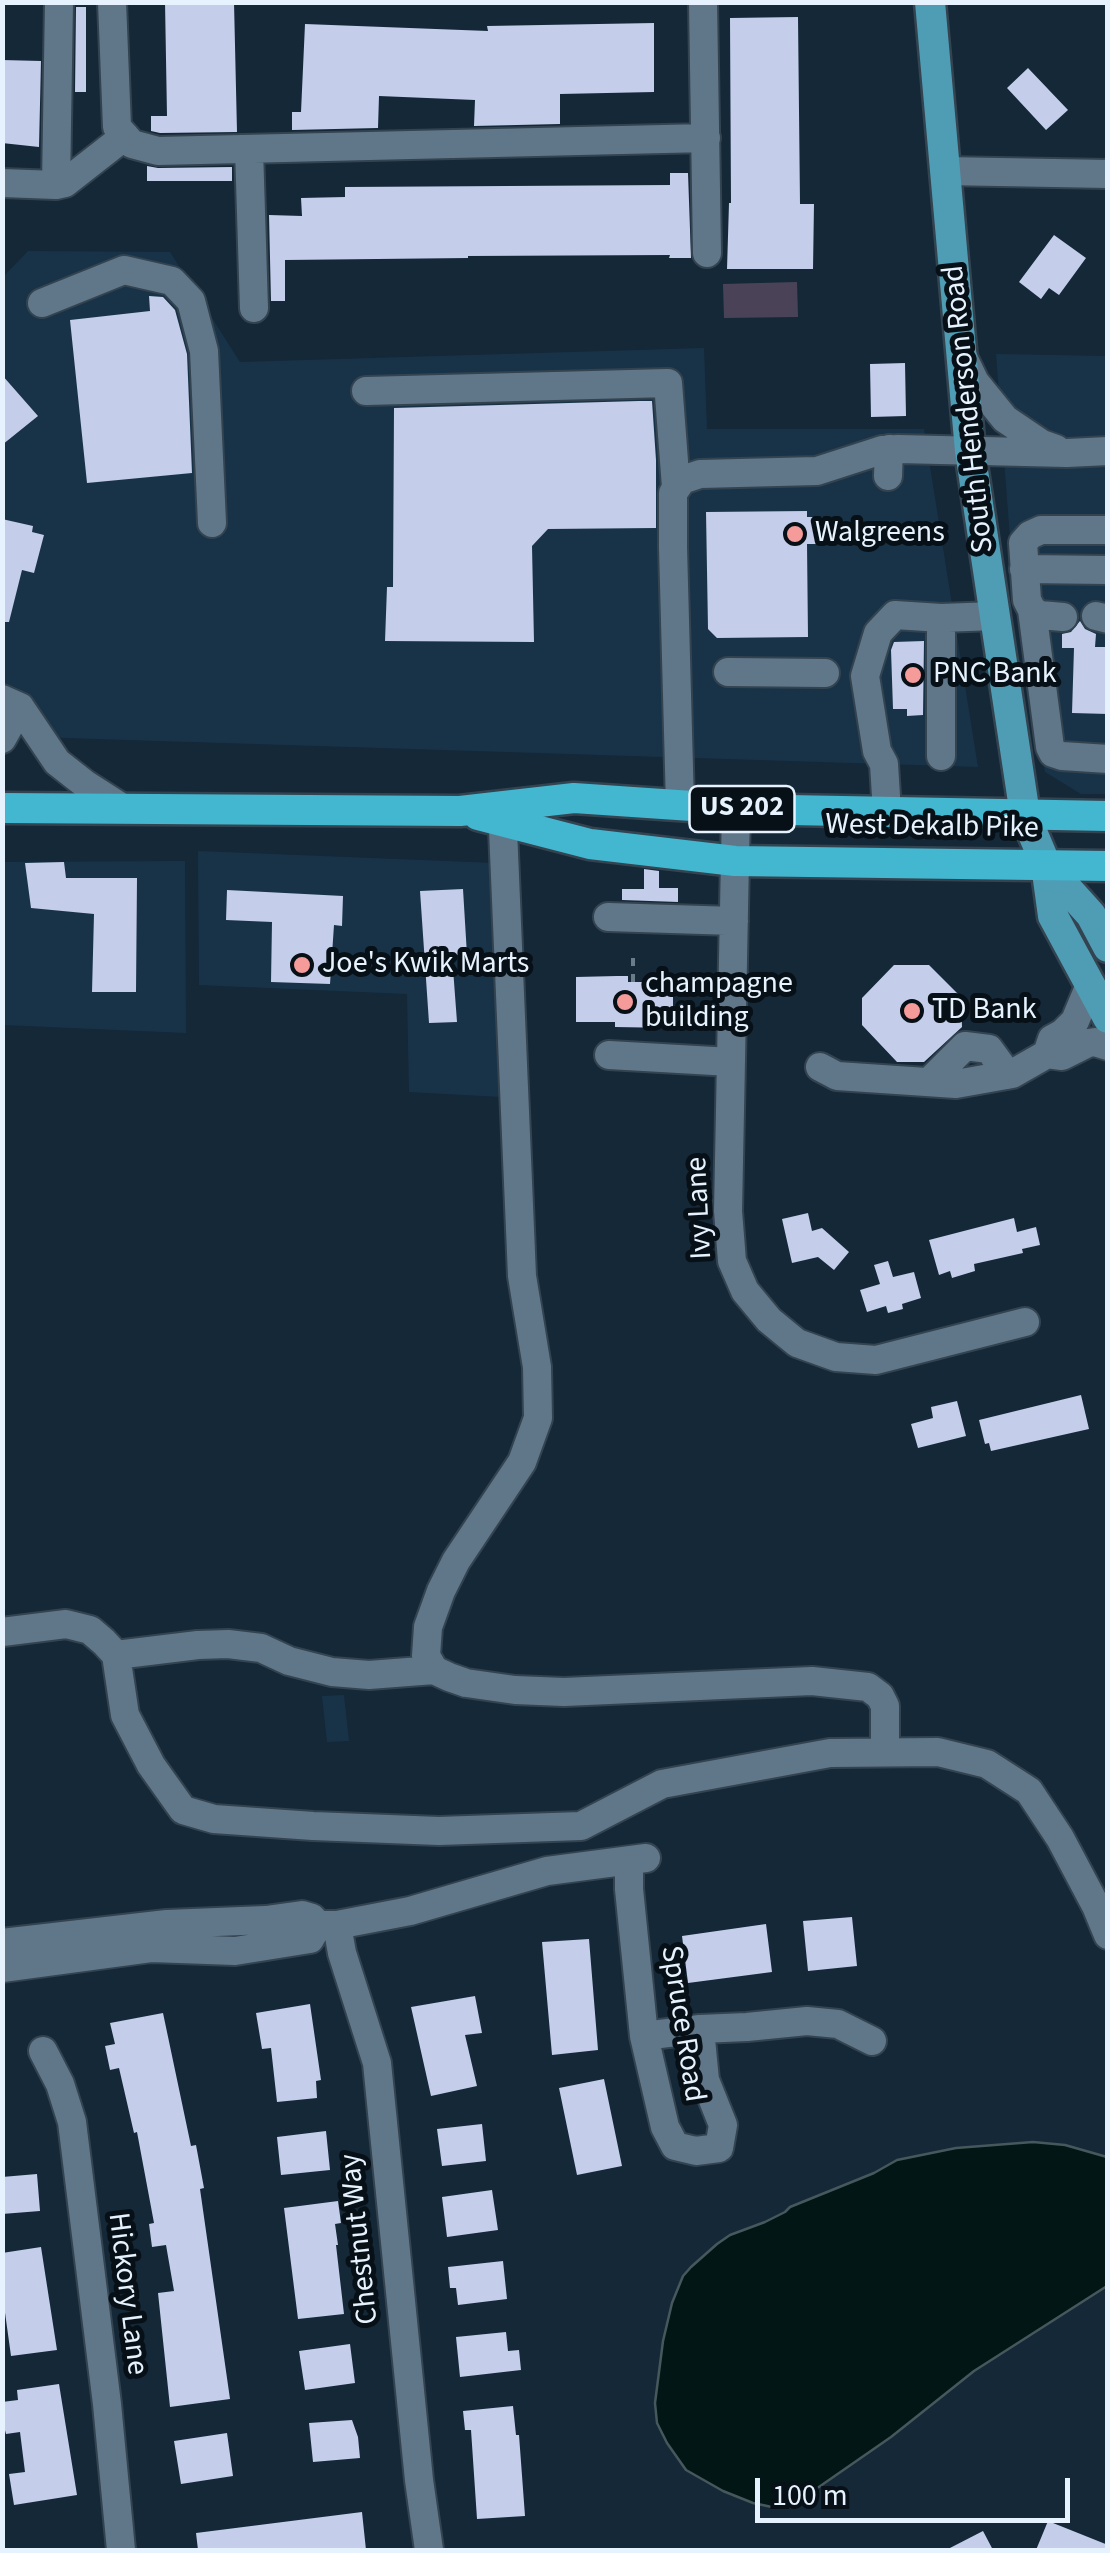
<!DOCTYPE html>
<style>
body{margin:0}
#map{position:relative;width:1110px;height:2553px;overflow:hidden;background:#142838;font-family:"Source Sans 3",sans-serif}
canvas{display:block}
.frame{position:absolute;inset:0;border:5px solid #e6f3fe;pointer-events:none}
.scale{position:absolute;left:755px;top:2478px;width:315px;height:45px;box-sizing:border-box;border:5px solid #e6f3fe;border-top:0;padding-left:12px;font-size:30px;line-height:35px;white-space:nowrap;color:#e6f3fe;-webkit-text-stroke:8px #081017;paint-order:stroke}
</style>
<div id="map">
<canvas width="1110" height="2553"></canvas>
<div class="frame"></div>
<div class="scale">100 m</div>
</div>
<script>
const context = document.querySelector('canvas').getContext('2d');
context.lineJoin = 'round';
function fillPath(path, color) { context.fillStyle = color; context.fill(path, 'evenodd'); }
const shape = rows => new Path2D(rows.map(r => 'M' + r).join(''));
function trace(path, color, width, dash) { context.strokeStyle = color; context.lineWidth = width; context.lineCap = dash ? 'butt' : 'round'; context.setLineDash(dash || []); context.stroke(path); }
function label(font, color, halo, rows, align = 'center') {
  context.font = font + ' "Source Sans 3",sans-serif'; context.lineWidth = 10; context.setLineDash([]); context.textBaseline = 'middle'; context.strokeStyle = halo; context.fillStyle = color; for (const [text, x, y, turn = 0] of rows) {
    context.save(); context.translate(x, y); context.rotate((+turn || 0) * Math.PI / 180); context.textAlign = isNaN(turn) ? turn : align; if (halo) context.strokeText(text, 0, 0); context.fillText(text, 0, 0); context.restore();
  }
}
fillPath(shape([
 [28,251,170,252,240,362,704,348,707,429,924,429,978,767,3,736,2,278],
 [996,354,1107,356,1107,794,1081,794,1045,772,1015,604],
 [198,851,495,863,501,1097,409,1092,407,994,199,985],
 [185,861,186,1033,3,1025,3,862],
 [344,1695,349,1741,327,1742,322,1696]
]), '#183347');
fillPath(shape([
 [797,282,798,317,724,318,723,284]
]), '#4a4358');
const water = shape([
 [1033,2142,1065,2145,1107,2157,1107,2286,974,2371,891,2437,803,2498,772,2507,753,2503,723,2491,686,2470,667,2443,657,2423,655,2403,663,2341,672,2303,683,2276,691,2267,717,2244,730,2235,765,2222,785,2212,790,2207,874,2173,897,2160,956,2148,1033,2142]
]);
fillPath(water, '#011615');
trace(water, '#46585b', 2.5);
fillPath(shape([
 [165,2,234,2,237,132,160,133,151,131,151,116,167,116],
 [76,7,86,7,86,92,75,92],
 [798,17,800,204,814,204,813,269,727,269,729,203,731,203,730,18],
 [654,23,654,92,560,94,560,124,474,126,475,100,379,96,378,128,292,130,292,112,301,112,305,24,488,31,487,26],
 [2,60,41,61,39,147,2,143],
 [1028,68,1068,110,1046,130,1007,88],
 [147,166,158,168,232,167,232,181,147,181],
 [670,173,688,173,691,258,669,258,670,255,468,256,468,258,285,260,285,301,271,301,269,215,302,216,301,198,345,197,345,187,670,185],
 [1054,235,1086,258,1059,295,1049,288,1041,299,1019,282],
 [149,296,163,297,175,310,187,354,192,473,87,483,70,320,150,311],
 [905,363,906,416,871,417,870,364],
 [2,375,38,416,2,445],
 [639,401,652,401,656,460,656,528,548,529,532,546,534,642,385,641,387,587,393,587,394,408],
 [807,511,807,517,824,517,825,544,807,544,808,637,717,638,708,629,706,512],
 [2,519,33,526,32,532,44,535,34,573,22,570,9,622,2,622],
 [1080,621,1085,629,1096,634,1095,647,1108,647,1108,714,1072,713,1074,648,1062,648,1062,634,1071,632],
 [924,641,923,715,907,716,907,709,893,709,891,650,894,642],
 [64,862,66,878,137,878,136,992,92,992,94,914,31,908,25,863],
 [644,869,659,871,659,888,678,888,678,902,622,900,622,889,644,889],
 [463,889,467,955,452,955,457,1022,429,1023,420,891],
 [227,890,343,896,342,926,334,925,330,984,271,982,272,922,226,920],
 [894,965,929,965,961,997,962,1027,924,1062,897,1062,862,1025,862,998],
 [617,976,628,976,628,982,673,982,673,1028,615,1027,615,1022,576,1022,576,977],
 [808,1213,812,1231,822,1228,849,1252,834,1270,818,1257,792,1263,782,1219],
 [1014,1218,1017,1232,1036,1227,1040,1245,1022,1249,1023,1253,974,1264,975,1271,952,1278,950,1271,939,1275,929,1240],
 [888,1261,893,1277,914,1272,921,1298,902,1304,903,1309,888,1313,886,1306,867,1312,860,1290,880,1284,874,1265],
 [1081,1395,1089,1429,991,1451,989,1443,985,1444,979,1420],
 [957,1401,966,1436,918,1448,911,1424,933,1418,931,1407],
 [852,1917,857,1966,808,1971,803,1921],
 [766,1924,772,1972,688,1983,682,1936],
 [589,1939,598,2050,552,2055,542,1942],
 [475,1996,482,2033,465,2035,477,2086,431,2096,411,2007],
 [310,2004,321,2080,316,2081,317,2098,277,2102,271,2048,262,2049,256,2013],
 [163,2013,191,2146,196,2145,204,2188,200,2189,230,2399,170,2407,158,2293,174,2291,166,2245,152,2247,149,2224,154,2223,137,2132,134,2133,119,2068,110,2070,105,2046,115,2044,110,2023],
 [604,2079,622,2166,577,2175,559,2088],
 [482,2124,486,2161,442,2166,437,2129],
 [326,2131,330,2170,281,2175,277,2137],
 [37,2174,40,2211,2,2214,2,2177],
 [492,2190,498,2230,447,2237,442,2197],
 [338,2201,341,2223,335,2224,338,2245,336,2245,344,2314,298,2319,284,2208],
 [41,2247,57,2350,11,2356,2,2291,2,2253],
 [503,2261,507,2299,458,2305,456,2288,450,2288,448,2267],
 [506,2332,508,2351,519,2350,521,2370,460,2377,456,2337],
 [350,2344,355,2383,305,2390,299,2351],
 [59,2384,77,2495,14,2505,9,2474,25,2472,20,2432,6,2434,2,2419,2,2402,18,2400,17,2390],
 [513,2406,516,2435,519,2435,525,2516,477,2519,471,2430,465,2430,463,2411],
 [352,2420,358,2437,360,2458,313,2462,309,2423],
 [227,2433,233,2476,181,2484,174,2441],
 [362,2512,366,2550,198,2550,196,2533],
 [1048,2521,1108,2545,1108,2550,1036,2550],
 [983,2531,993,2550,946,2550]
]), '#c4cde9');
const minor = shape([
 [112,2,117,127,132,144,158,151,706,138],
 [703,2,707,253],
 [249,149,254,308],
 [945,171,1108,174],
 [2,183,56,185,65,183,125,136],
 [56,185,59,2],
 [42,303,124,270,172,281,191,301,204,351,212,523],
 [962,355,975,382,1005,419,1042,444,1056,449],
 [366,391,668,383,676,487],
 [888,476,889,449],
 [1024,569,1108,570],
 [1032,610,1050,747,1053,753,1062,756,1108,759],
 [1096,616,1108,619],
 [1063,617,1040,615,1032,610,1027,600,1023,543,1030,535,1041,530,1108,530],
 [728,672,825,673],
 [2,699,20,707,57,762,85,784,124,809],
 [2,739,20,707],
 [941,756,941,618],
 [680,805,673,547,673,493,682,480,700,474,817,471,882,450,898,449,1067,453,1108,451],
 [502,806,522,1276,537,1367,538,1418,522,1462,456,1561,441,1591,428,1627,426,1656,434,1670,449,1677,466,1683,515,1690,564,1692,812,1681,868,1687,880,1696,885,1706,885,1752],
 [736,809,728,1211,732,1261,745,1291,769,1320,797,1343,836,1357,876,1360,1025,1322],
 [887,812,884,764,877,751,865,676,878,633,895,615,941,618,995,616],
 [608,917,734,921],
 [1047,1054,1052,1039,1063,1033,1075,1021,1090,985],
 [609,1055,731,1062],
 [820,1067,837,1076,956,1084,1012,1074,1047,1054,1062,1056,1088,1043,1095,1042,1108,1046],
 [929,1082,965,1046,989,1049,1008,1075],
 [2,1632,66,1624,90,1630,104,1642,116,1655,125,1715,151,1765,183,1810,214,1819,313,1826,439,1831,581,1826,662,1784,830,1753,938,1752,987,1764,1029,1791,1060,1838,1096,1906,1108,1935],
 [116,1655,198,1645,228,1644,261,1648,289,1661,332,1672,369,1675,434,1670],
 [629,1861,629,1889,644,2036,665,2127,675,2146,696,2151,719,2148,723,2125,705,2080,700,2029],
 [337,1925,342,1953,377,2063,419,2480,429,2550],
 [2,1943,167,1924,266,1920,302,1915,312,1918,318,1925,337,1925,410,1911,547,1871,646,1858],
 [2,1968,151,1948,235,1951,310,1939,318,1925],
 [644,2036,700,2029,747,2027,807,2021,838,2024,872,2041],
 [43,2051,60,2084,72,2122,107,2404,121,2550]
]);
const major = shape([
 [930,2,970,451,1025,815,1046,865,1053,916,1108,1018],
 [1046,865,1091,915,1108,947]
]);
const highway = shape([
 [2,808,460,811,574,798,736,809,1108,816],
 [478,815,590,844,735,861,1108,866]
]);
trace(minor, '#334350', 32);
trace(major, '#334350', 35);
trace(highway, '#334350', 35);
trace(shape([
 [633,982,633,957]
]), '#6a7b89', 4, [8, 8]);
trace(minor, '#60778a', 28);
trace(major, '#4f9db4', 30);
trace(highway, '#43b6d0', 30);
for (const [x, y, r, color] of [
 [795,534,10,"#f59b99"],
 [913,675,10,"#f59b99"],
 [302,965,10,"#f59b99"],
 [625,1002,10,"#f59b99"],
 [912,1011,10,"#f59b99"]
]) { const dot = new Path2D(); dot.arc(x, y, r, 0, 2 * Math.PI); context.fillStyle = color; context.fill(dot); trace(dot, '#081017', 4); }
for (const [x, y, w] of [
 [742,809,105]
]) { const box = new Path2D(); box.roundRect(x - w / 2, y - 23, w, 46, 8); context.fillStyle = '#081017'; context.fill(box); trace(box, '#e6f3fe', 2.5); }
label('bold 28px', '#e6f3fe', null, [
 ["US 202",742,809]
]);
label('30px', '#e6f3fe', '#081017', [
 ["South Henderson Road",970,409,-96],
 ["West Dekalb Pike",932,828,1],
 ["Ivy Lane",701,1208,-93],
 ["Spruce Road",681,2024,81],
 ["Chestnut Way",361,2239,-96],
 ["Hickory Lane",126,2294,83]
]);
label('30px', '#e6f3fe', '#081017', [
 ["Walgreens",815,534],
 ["PNC Bank",933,675],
 ["Joe's Kwik Marts",322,965],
 ["champagne",645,985],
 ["building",645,1019],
 ["TD Bank",932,1011]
], 'left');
</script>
